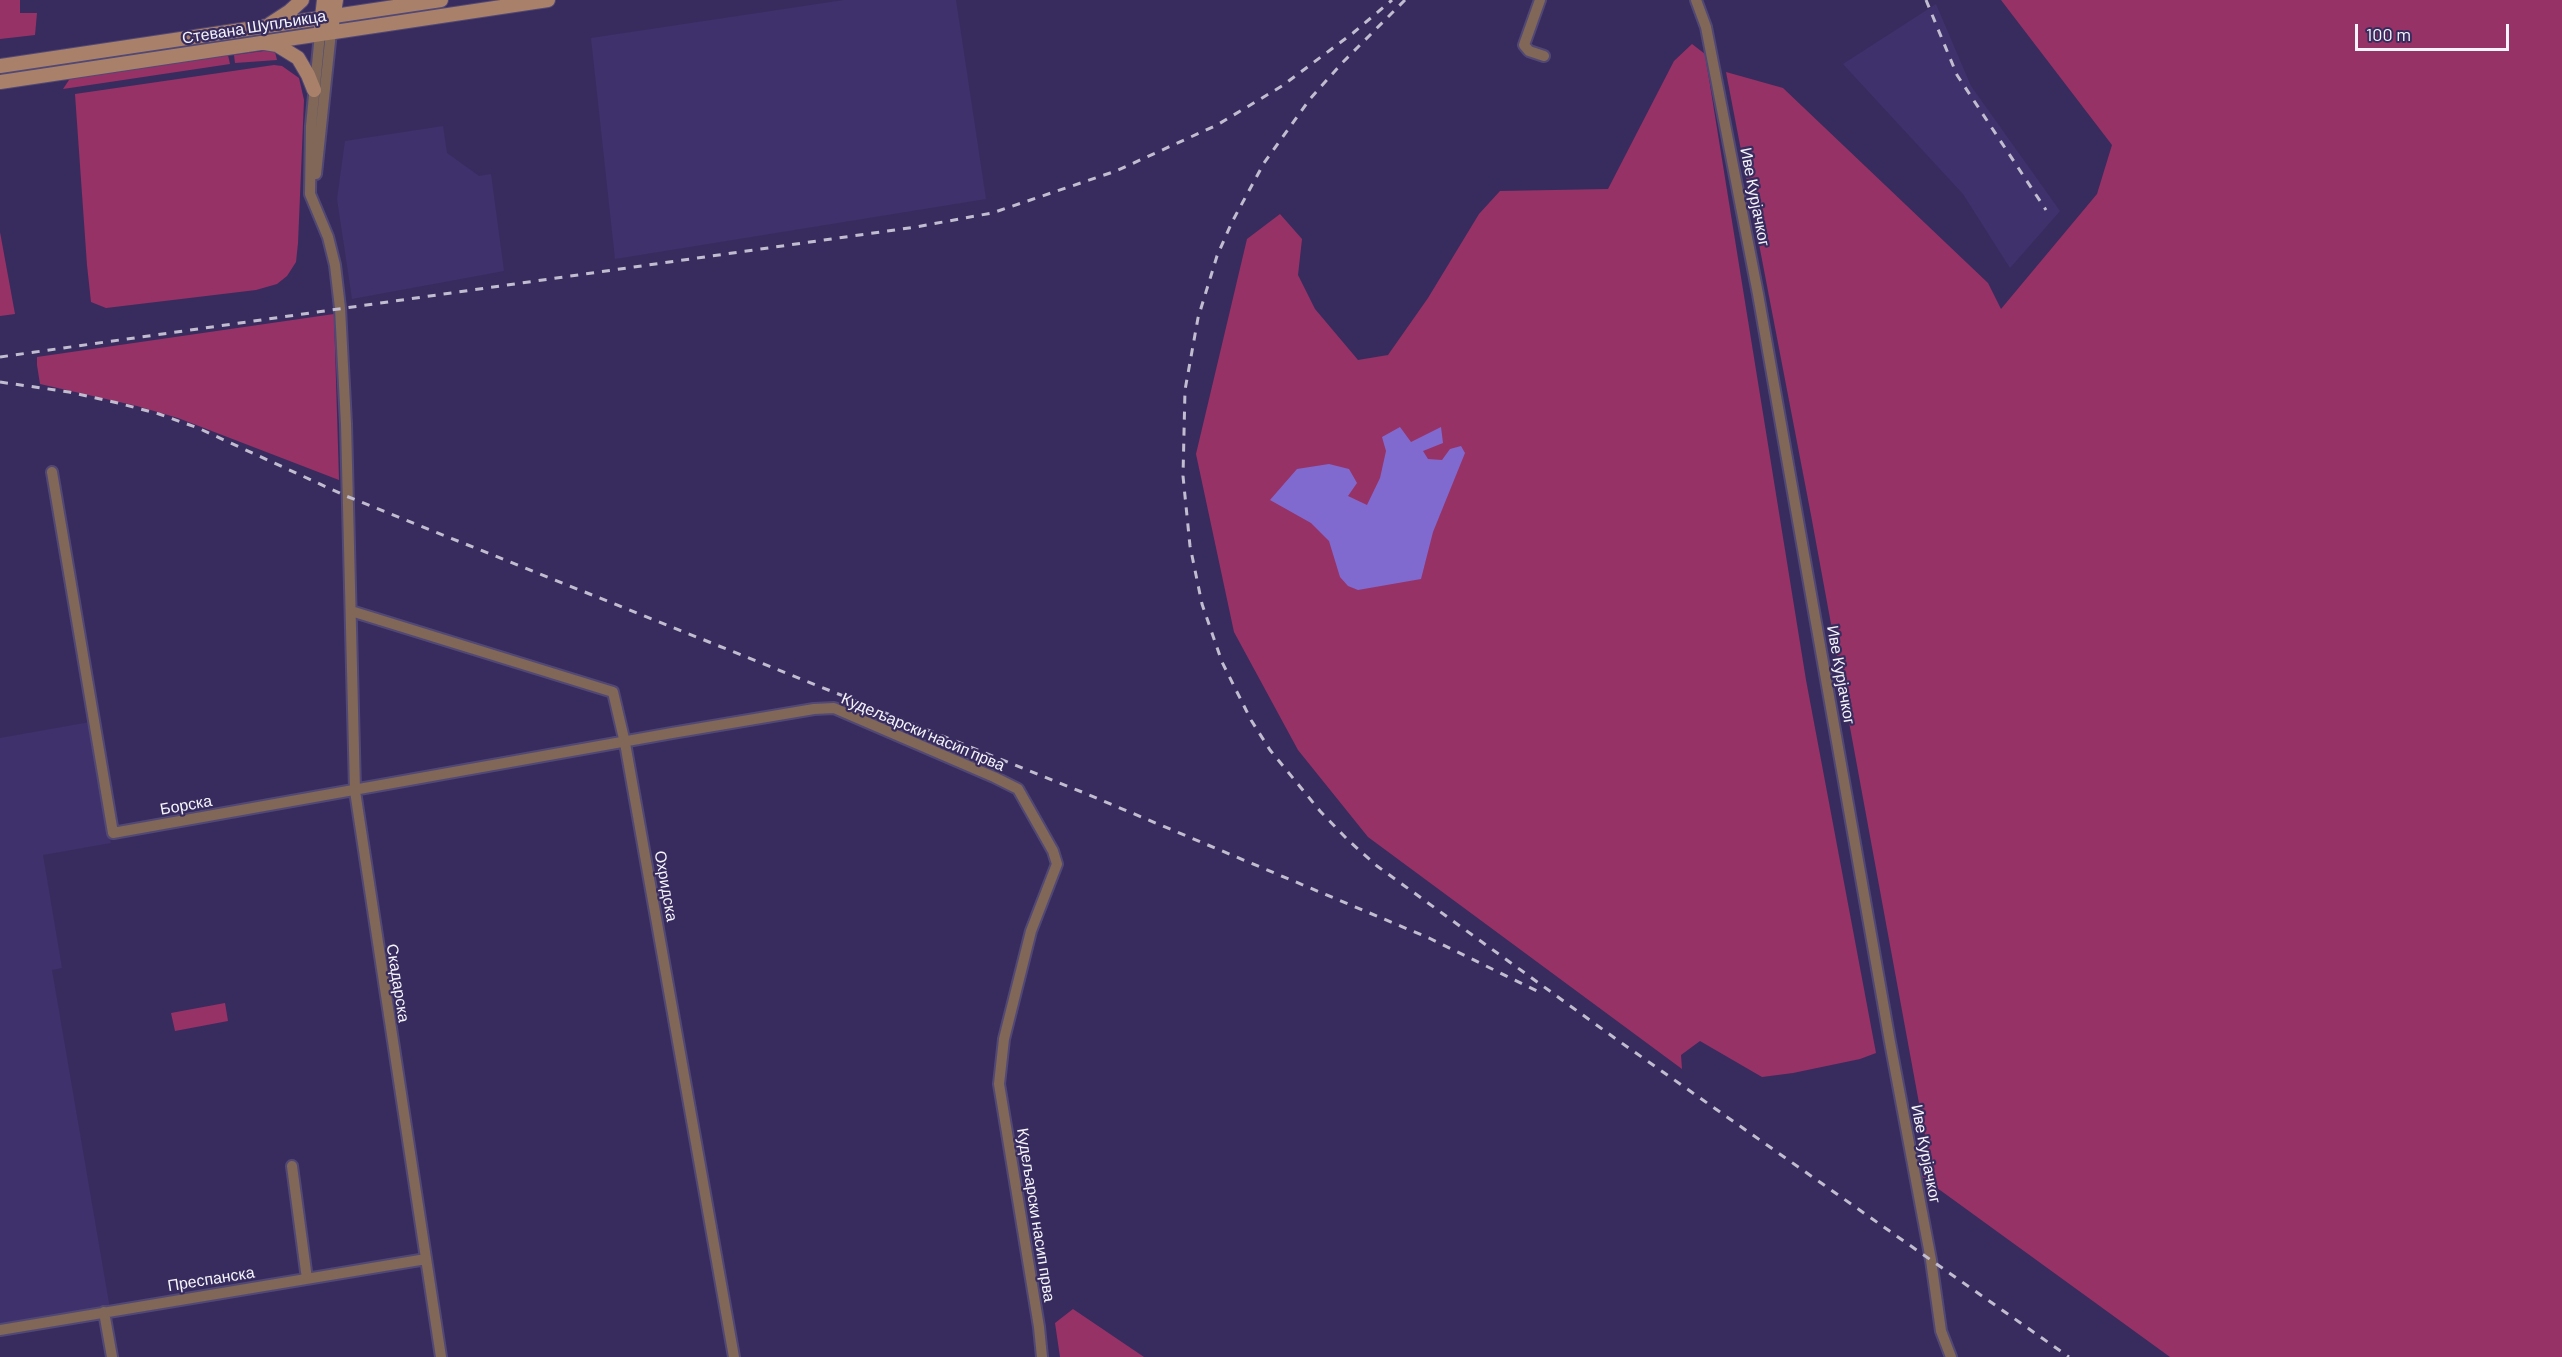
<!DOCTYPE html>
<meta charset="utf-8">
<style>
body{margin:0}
#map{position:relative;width:2562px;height:1357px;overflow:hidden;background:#382c5f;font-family:Barlow,sans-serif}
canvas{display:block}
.scale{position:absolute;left:2355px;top:24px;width:154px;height:27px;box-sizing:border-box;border:3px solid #f5f4fa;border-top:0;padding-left:8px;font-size:18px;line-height:21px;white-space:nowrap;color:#f5f4fa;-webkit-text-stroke:4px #382c5f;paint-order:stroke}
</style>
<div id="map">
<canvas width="2562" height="1357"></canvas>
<div class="scale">100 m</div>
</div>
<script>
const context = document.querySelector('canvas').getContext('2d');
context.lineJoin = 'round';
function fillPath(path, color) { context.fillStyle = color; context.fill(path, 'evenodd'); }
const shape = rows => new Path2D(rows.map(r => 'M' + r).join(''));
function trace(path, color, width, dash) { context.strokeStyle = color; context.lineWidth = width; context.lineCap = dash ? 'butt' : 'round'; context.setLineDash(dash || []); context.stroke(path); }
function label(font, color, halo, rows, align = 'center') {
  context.font = font + ' Barlow,sans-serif'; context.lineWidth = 4.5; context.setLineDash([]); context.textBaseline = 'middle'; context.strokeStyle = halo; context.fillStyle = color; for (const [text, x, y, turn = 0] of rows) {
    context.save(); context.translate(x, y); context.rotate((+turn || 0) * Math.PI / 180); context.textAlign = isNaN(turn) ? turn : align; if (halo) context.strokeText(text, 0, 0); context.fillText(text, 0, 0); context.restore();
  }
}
fillPath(shape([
 [844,0,956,0,986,199,615,259,591,38],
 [1936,4,1971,86,2060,211,2010,268,1963,194,1843,64],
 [443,126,447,153,479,176,491,174,504,271,352,299,337,199,345,141],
 [90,722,111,843,43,855,62,968,52,970,110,1309,0,1328,0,738]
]), '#3f316c');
fillPath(shape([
 [0,0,20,0,20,13,37,13,35,35,0,39],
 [2001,0,2562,0,2562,1357,2170,1357,1922,1177,1928,1152,1811,515,1726,72,1783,88,1988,283,2001,309,2097,194,2112,145],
 [1692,44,1705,54,1806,680,1876,1053,1860,1059,1793,1073,1762,1077,1700,1041,1681,1055,1682,1069,1368,837,1298,750,1234,632,1196,454,1247,239,1280,214,1302,239,1298,275,1315,309,1358,360,1388,355,1428,298,1479,214,1500,191,1608,189,1674,61],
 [271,50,275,52,277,60,235,63,234,55],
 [228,55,230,64,63,89,71,77],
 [274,65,282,66,299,78,304,100,298,243,296,262,287,276,277,284,256,290,106,308,91,302,87,265,75,94],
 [0,232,15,314,0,316],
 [334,314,339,480,178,418,137,406,40,384,37,365,37,357],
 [225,1003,228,1021,175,1031,171,1013],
 [1073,1309,1144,1357,1060,1357,1055,1323]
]), '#973266');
fillPath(shape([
 [1400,427,1411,442,1441,427,1443,443,1423,451,1428,459,1442,460,1450,449,1461,446,1465,453,1433,532,1421,579,1358,590,1348,586,1340,577,1329,541,1311,523,1270,500,1297,469,1329,464,1349,469,1357,483,1348,496,1367,505,1380,478,1386,451,1382,437]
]), '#816acf');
const minor = shape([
 [1540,0,1524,45,1529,51,1544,56],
 [1696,0,1706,27,1758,294,1890,1042,1931,1260,1941,1331,1951,1357],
 [320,34,311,126,310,194,328,237,335,265,340,308,346,424,355,791,441,1357],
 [316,174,331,32],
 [52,472,113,833,672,733,814,709,834,708,994,777,1018,789,1053,851,1057,864,1031,931,1004,1039,999,1084,1039,1327,1042,1357],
 [351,611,613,692,625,743,734,1357],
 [292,1166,307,1279],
 [104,1312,112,1357],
 [0,1330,426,1259]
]);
const secondary = shape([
 [270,24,290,11,302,0],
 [332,24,336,0],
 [321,26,324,0],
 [265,43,277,45,298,58,308,75,314,90],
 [0,66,441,0],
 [0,82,548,0]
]);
trace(minor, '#524875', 14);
trace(secondary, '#524875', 16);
trace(minor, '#806758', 10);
trace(secondary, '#a9816a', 14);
trace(shape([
 [1405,0,1342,63,1310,99,1264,163,1232,222,1217,256,1198,318,1185,390,1183,476,1190,546,1202,604,1222,662,1251,720,1270,750,1320,811,1349,841,1377,866,1616,1039,2069,1357],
 [1926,0,1957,75,2046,210],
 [0,357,916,227,992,213,1116,171,1217,125,1282,86,1353,33,1392,0],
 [0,382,69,392,118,403,159,414,198,428,346,496,1082,792,1429,938,1537,991]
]), '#c1bccf', 3, [8, 8]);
label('16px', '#f5f4fa', '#382c5f', [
 ["Стевана Шупљикца",254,27,-9],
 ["Иве Курјачког",1755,197,79],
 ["Иве Курјачког",1841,675,80],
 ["Кудељарски насип прва",923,732,23],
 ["Борска",186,805,-10],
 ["Охридска",666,886,80],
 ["Скадарска",398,983,81],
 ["Иве Курјачког",1926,1154,79],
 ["Кудељарски насип прва",1036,1215,81],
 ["Преспанска",211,1279,-9]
]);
</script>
